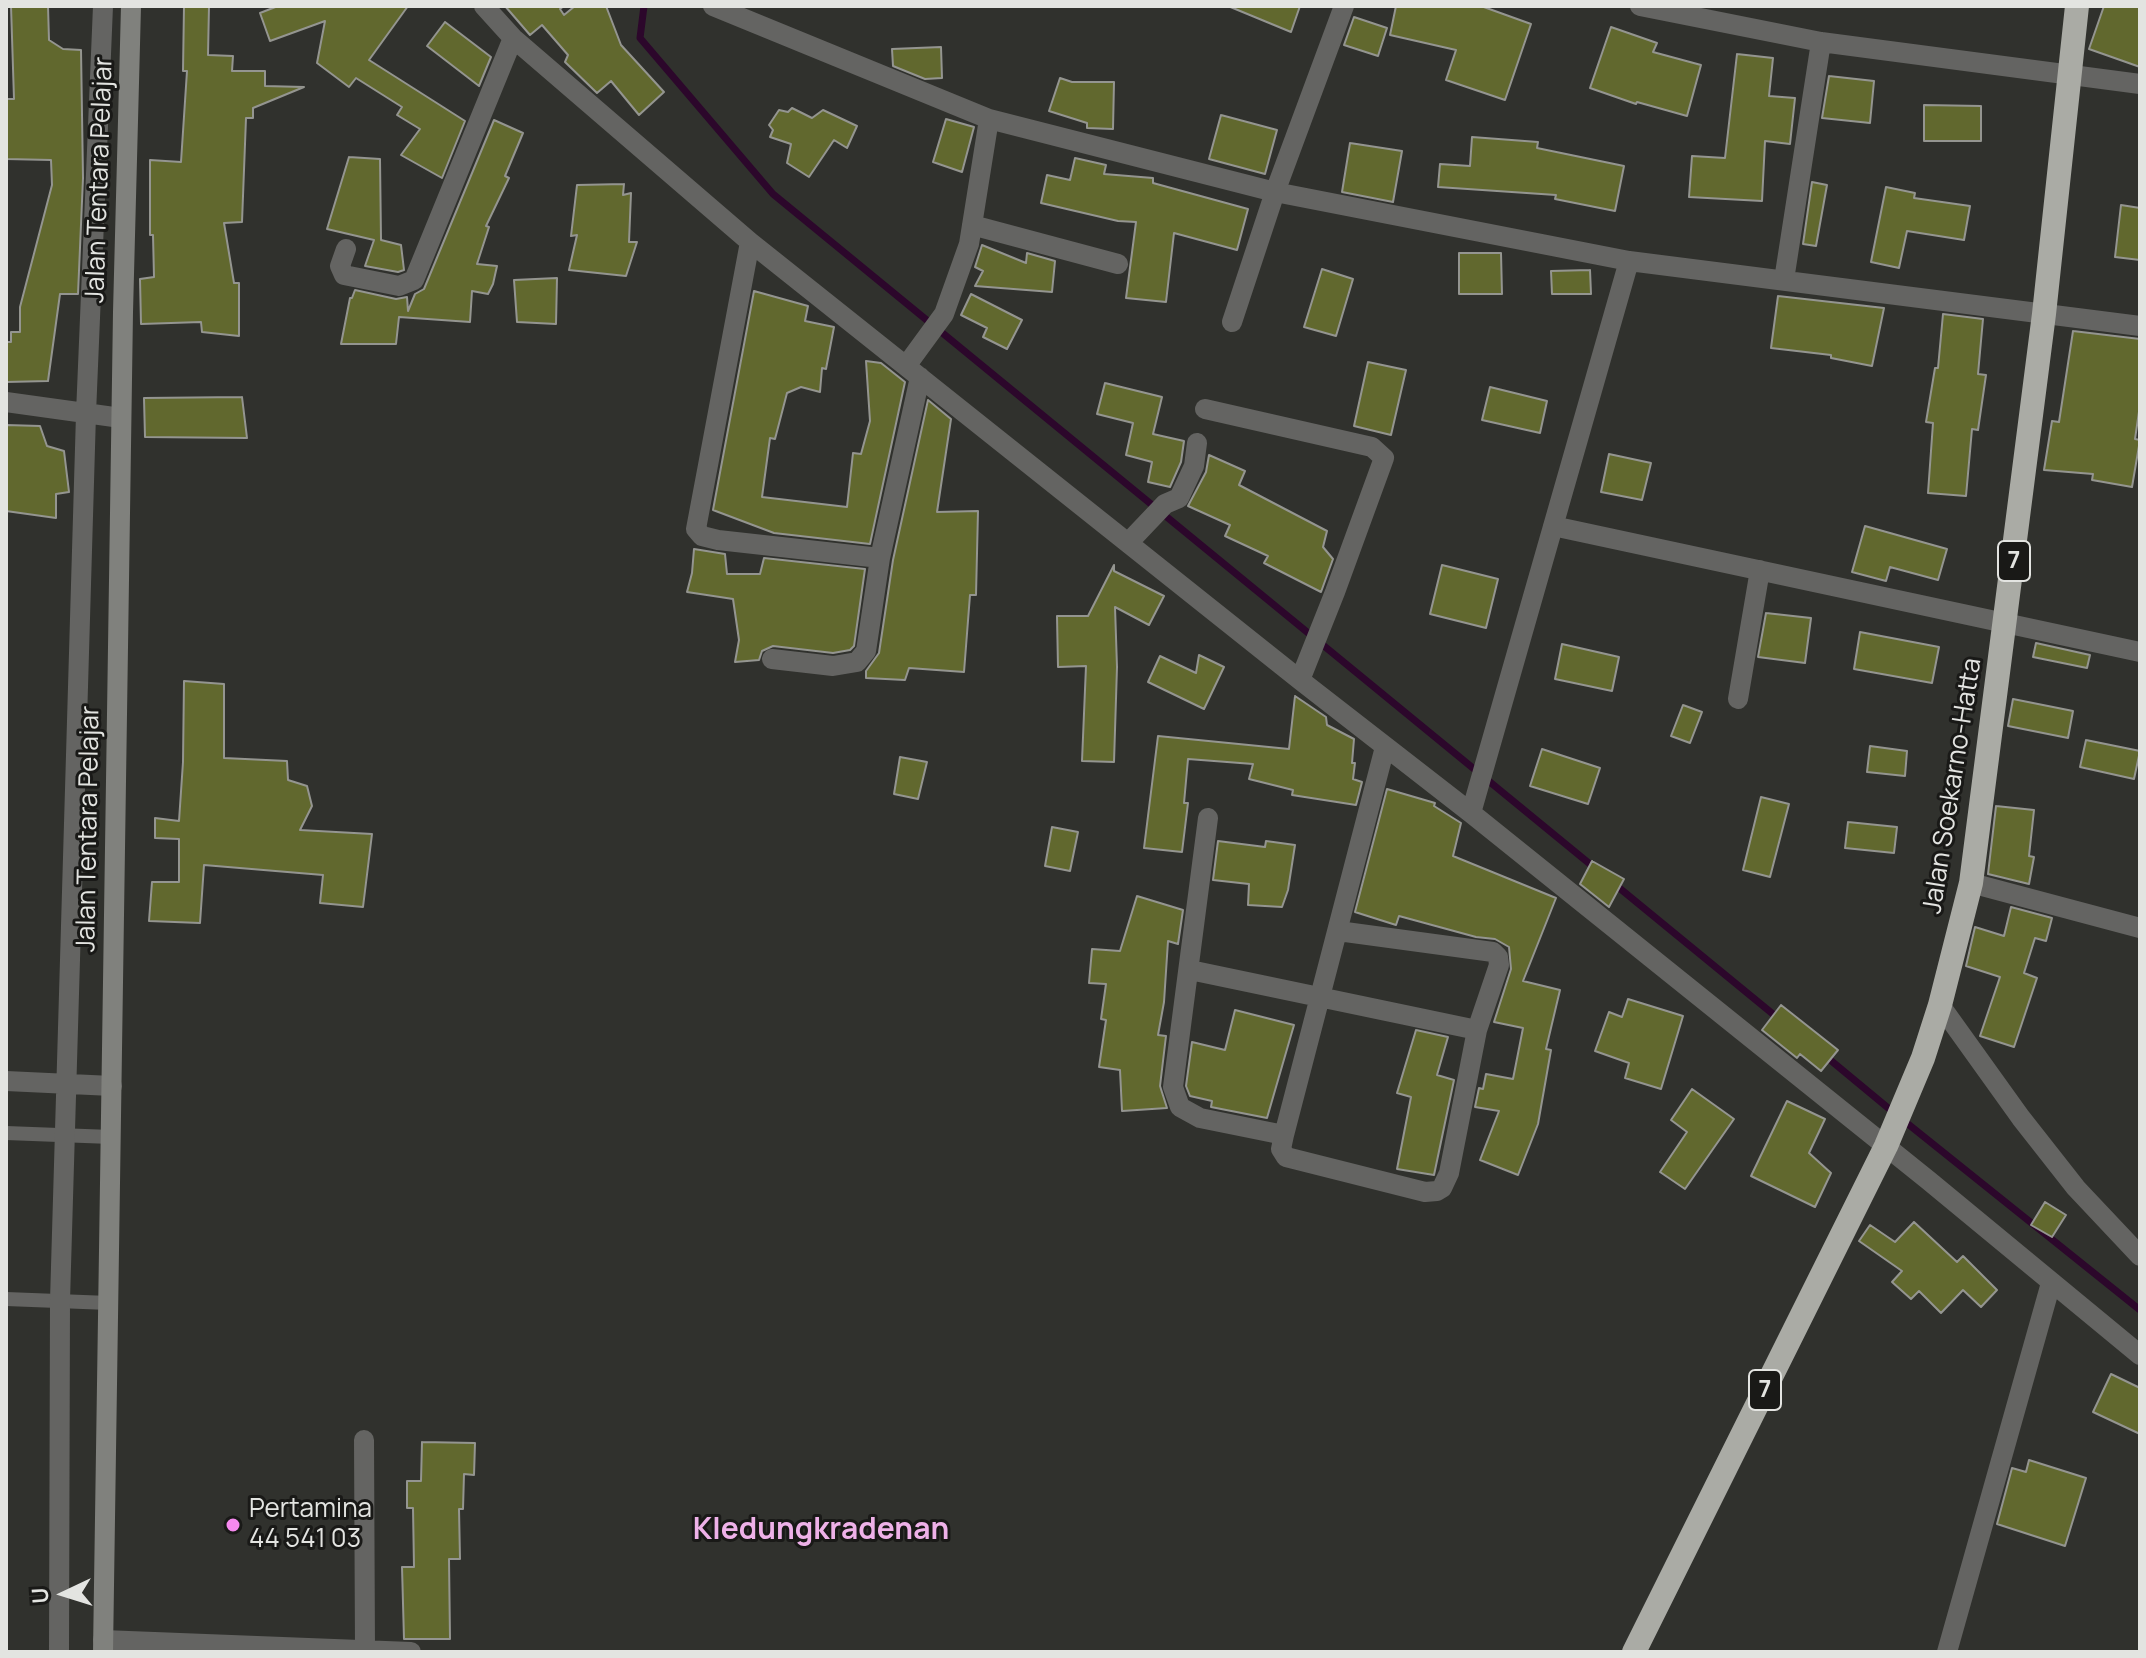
<!DOCTYPE html>
<style>
body{margin:0}
#map{position:relative;width:2146px;height:1658px;overflow:hidden;background:#30312d;font-family:Manrope,sans-serif}
canvas{display:block}
.frame{position:absolute;inset:0;border:8px solid #e3e4e1;pointer-events:none}
.north{position:absolute;left:24px;top:1554px;width:80px;height:80px;-webkit-text-stroke:6px #191917;paint-order:stroke;rotate:266deg;font-size:22px;font-weight:700;line-height:32px;text-align:center;color:#e3e4e1}
.north::after{content:'';display:block;margin:auto;width:28px;height:36px;background:#e3e4e1;clip-path:polygon(50% 0,100% 100%,50% 72%,0 100%)}
</style>
<div id="map">
<canvas width="2146" height="1658"></canvas>
<div class="frame"></div>
<div class="north">U</div>
</div>
<script>
const context = document.querySelector('canvas').getContext('2d');
context.lineJoin = 'round';
const shape = rows => new Path2D(rows.map(r => 'M' + r).join(''));
function trace(path, color, width, dash) { context.strokeStyle = color; context.lineWidth = width; context.lineCap = dash ? 'butt' : 'round'; context.setLineDash(dash || []); context.stroke(path); }
function fillPath(path, color) { context.fillStyle = color; context.fill(path, 'evenodd'); }
function label(font, color, halo, rows, align = 'center') {
  context.font = font + ' Manrope,sans-serif'; context.lineWidth = 6; context.setLineDash([]); context.textBaseline = 'middle'; context.strokeStyle = halo; context.fillStyle = color; for (const [text, x, y, turn = 0] of rows) {
    context.save(); context.translate(x, y); context.rotate((+turn || 0) * Math.PI / 180); context.textAlign = isNaN(turn) ? turn : align; if (halo) context.strokeText(text, 0, 0); context.fillText(text, 0, 0); context.restore();
  }
}
trace(shape([
 [644,6,640,38,773,194,1596,869],
 [1612,882,1779,1019],
 [1823,1054,1893,1112],
 [1903,1120,2140,1310]
]), '#2c072b', 7);
const building = shape([
 [11,6,48,6,49,40,63,49,81,50,83,178,78,294,60,294,48,381,6,382,6,342,11,342,11,332,20,332,20,307,52,185,51,160,6,159,6,99,14,99,11,6],
 [184,6,209,6,208,55,233,56,232,71,265,71,265,86,304,87,253,108,253,118,246,118,242,222,224,223,234,283,239,283,239,336,202,332,201,322,141,324,140,279,154,277,153,235,150,235,150,160,181,162,187,71,183,71,184,6],
 [278,6,408,6,369,60,465,121,442,178,401,155,420,129,397,115,402,107,356,78,349,87,317,63,325,21,270,41,260,13,278,6],
 [505,6,564,6,560,9,564,15,575,6,606,6,621,45,664,92,639,115,611,81,597,93,565,62,568,55,542,25,530,35,505,6],
 [1228,6,1300,6,1291,32,1228,6],
 [1396,6,1481,6,1531,24,1505,100,1446,80,1456,50,1390,35,1396,6],
 [2104,6,2140,6,2140,67,2089,49,2104,6],
 [1354,17,1387,28,1378,56,1344,45,1354,17],
 [445,22,491,57,479,86,427,46,445,22],
 [1611,27,1657,43,1653,52,1701,65,1687,116,1637,102,1636,104,1590,88,1611,27],
 [941,47,942,78,925,79,893,66,892,49,941,47],
 [1737,54,1773,58,1769,96,1795,98,1790,144,1765,141,1762,201,1689,197,1692,156,1725,158,1737,54],
 [1829,76,1874,81,1870,123,1822,118,1829,76],
 [1060,78,1072,82,1114,82,1113,129,1087,128,1087,123,1049,111,1060,78],
 [1924,105,1981,106,1981,141,1924,141,1924,105],
 [792,108,812,118,823,110,857,126,847,148,834,140,809,177,787,163,791,144,770,137,773,130,769,125,779,110,788,112,792,108],
 [1221,115,1277,130,1265,174,1209,159,1221,115],
 [946,119,974,127,962,172,933,162,946,119],
 [494,120,523,133,505,176,509,178,486,226,489,227,477,264,497,266,493,284,488,294,472,291,470,322,399,317,396,344,341,344,350,298,352,298,355,290,396,299,407,297,408,311,415,294,424,289,494,120],
 [1472,137,1538,142,1537,148,1624,166,1615,211,1555,199,1556,195,1438,187,1440,164,1470,166,1472,137],
 [1350,143,1402,151,1393,202,1342,192,1350,143],
 [349,157,380,159,381,240,401,245,404,270,398,272,365,266,374,240,327,229,349,157],
 [1075,158,1106,165,1104,174,1153,178,1153,183,1248,209,1237,250,1174,233,1166,302,1126,298,1136,222,1118,221,1041,203,1047,175,1070,180,1075,158],
 [1812,182,1827,185,1816,246,1803,244,1812,182],
 [624,184,623,195,631,193,629,242,637,242,626,276,569,270,577,235,571,236,577,185,624,184],
 [1886,187,1915,193,1914,198,1970,206,1964,240,1907,231,1899,268,1871,262,1886,187],
 [2121,205,2140,208,2140,260,2115,257,2121,205],
 [982,245,1026,263,1027,253,1055,261,1052,292,975,286,983,271,975,267,982,245],
 [1459,253,1501,253,1502,294,1459,294,1459,253],
 [1322,269,1353,279,1336,336,1304,327,1322,269],
 [1590,270,1591,294,1552,294,1551,271,1590,270],
 [557,278,556,324,517,322,514,280,557,278],
 [754,291,808,306,805,321,834,327,826,369,822,368,820,392,801,387,787,393,775,439,770,438,762,497,847,507,853,453,861,454,870,421,866,361,881,363,905,382,870,544,774,533,713,510,754,291],
 [971,294,1022,320,1007,349,983,337,987,328,961,315,971,294],
 [1778,296,1884,308,1872,366,1831,358,1831,355,1771,348,1778,296],
 [1943,314,1983,319,1978,374,1986,375,1978,430,1972,429,1966,496,1928,493,1933,423,1926,422,1935,368,1938,368,1943,314],
 [2073,331,2140,339,2140,405,2135,439,2140,440,2132,487,2092,480,2093,474,2044,470,2052,421,2059,422,2073,331],
 [1368,362,1406,370,1391,435,1354,426,1368,362],
 [1105,383,1162,397,1153,434,1184,441,1181,462,1170,487,1148,482,1152,462,1126,455,1133,423,1097,414,1105,383],
 [1490,387,1547,401,1540,433,1482,420,1490,387],
 [242,397,247,438,145,437,144,398,242,397],
 [928,400,951,419,937,512,978,511,976,595,970,595,964,672,909,668,905,680,866,678,866,671,879,653,893,560,928,400],
 [6,425,40,426,47,446,64,451,69,492,56,494,56,518,6,511,6,425],
 [1609,454,1651,463,1642,500,1601,492,1609,454],
 [1209,455,1245,471,1239,485,1327,531,1323,547,1333,559,1321,592,1264,563,1268,556,1225,536,1230,525,1188,506,1206,472,1209,455],
 [1865,526,1947,549,1938,580,1890,567,1886,581,1852,572,1865,526],
 [694,549,725,554,727,574,760,574,764,558,865,569,854,646,850,650,833,653,773,646,762,651,759,660,735,662,739,640,733,599,687,592,692,573,694,549],
 [1114,565,1114,571,1164,596,1149,625,1115,607,1117,667,1114,762,1082,761,1086,666,1058,667,1057,616,1088,616,1114,565],
 [1442,565,1498,579,1486,628,1430,614,1442,565],
 [1766,613,1811,618,1805,663,1758,657,1766,613],
 [1860,632,1939,647,1932,683,1854,669,1860,632],
 [2036,643,2090,655,2087,668,2033,657,2036,643],
 [1562,644,1619,657,1612,691,1555,679,1562,644],
 [1199,655,1224,667,1204,709,1148,682,1160,656,1196,673,1199,655],
 [184,681,224,684,224,758,287,761,288,780,307,786,312,806,300,830,372,834,363,907,320,903,323,875,204,865,200,923,149,921,152,882,179,882,179,839,155,838,155,818,179,821,183,762,184,681],
 [1295,696,1326,717,1327,725,1354,739,1352,763,1355,763,1353,779,1362,782,1356,805,1292,795,1293,790,1249,779,1253,764,1188,759,1184,803,1188,803,1182,852,1144,848,1158,736,1289,749,1295,696],
 [2013,699,2073,711,2068,738,2008,726,2013,699],
 [1683,705,1702,712,1690,743,1671,736,1683,705],
 [2086,740,2140,751,2134,779,2080,767,2086,740],
 [1870,746,1907,751,1905,776,1867,772,1870,746],
 [1542,749,1600,768,1588,804,1530,786,1542,749],
 [900,757,927,762,918,799,894,794,900,757],
 [1387,789,1435,803,1434,806,1461,823,1453,856,1556,898,1523,981,1560,990,1546,1049,1551,1050,1538,1124,1518,1175,1480,1160,1499,1111,1475,1107,1479,1088,1483,1089,1486,1074,1513,1079,1523,1028,1494,1022,1511,969,1509,947,1495,939,1476,937,1399,916,1396,925,1355,912,1387,789],
 [1761,797,1789,804,1770,877,1743,870,1761,797],
 [1996,806,2034,810,2029,856,2034,857,2029,884,1988,874,1996,806],
 [1848,822,1897,827,1894,853,1845,848,1848,822],
 [1052,827,1078,832,1070,871,1045,866,1052,827],
 [1218,841,1265,847,1266,841,1295,845,1288,890,1282,907,1248,905,1249,884,1213,880,1218,841],
 [1592,861,1624,879,1609,907,1580,884,1592,861],
 [1137,896,1183,910,1178,944,1168,941,1164,1002,1158,1035,1166,1036,1160,1086,1167,1108,1122,1111,1120,1070,1099,1067,1106,1020,1101,1019,1106,984,1089,983,1092,949,1120,951,1137,896],
 [2011,907,2052,918,2046,941,2035,938,2024,973,2037,978,2014,1047,1980,1036,2000,977,1966,966,1975,927,2004,936,2011,907],
 [1628,999,1683,1016,1661,1089,1625,1078,1629,1063,1595,1051,1609,1012,1622,1017,1628,999],
 [1781,1005,1838,1050,1821,1071,1800,1054,1797,1058,1762,1030,1781,1005],
 [1235,1010,1294,1025,1267,1118,1211,1107,1212,1101,1190,1096,1186,1086,1192,1042,1225,1050,1235,1010],
 [1416,1030,1448,1037,1437,1075,1454,1080,1434,1175,1397,1169,1411,1097,1397,1093,1416,1030],
 [1692,1089,1734,1119,1685,1189,1660,1172,1687,1132,1671,1120,1692,1089],
 [1787,1101,1825,1119,1809,1153,1831,1173,1815,1207,1751,1176,1787,1101],
 [2045,1202,2066,1215,2052,1237,2031,1225,2045,1202],
 [1914,1222,1957,1262,1963,1256,1997,1290,1981,1307,1963,1290,1941,1313,1919,1291,1911,1299,1892,1282,1902,1271,1859,1241,1870,1225,1895,1242,1914,1222],
 [2111,1374,2140,1388,2140,1434,2093,1412,2111,1374],
 [422,1442,475,1443,474,1475,464,1474,463,1509,459,1509,460,1559,449,1559,450,1639,404,1639,402,1567,414,1567,413,1508,407,1508,407,1481,421,1481,422,1442],
 [2029,1460,2086,1478,2065,1546,1997,1524,2012,1468,2026,1472,2029,1460]
]);
fillPath(building, '#61682e');
trace(building, '#949590', 2);
trace(shape([
 [6,1133,111,1137],
 [6,1299,109,1303]
]), '#646462', 14);
trace(shape([
 [484,6,513,38,750,242,1300,680,1471,813,1928,1180,2140,1355],
 [713,6,989,119,1275,192,1629,261,2140,326],
 [1640,6,1821,42,2140,84],
 [972,225,1118,264],
 [750,242,696,529,702,536,718,540,880,558],
 [346,249,340,266,344,275,399,286,414,280,513,38],
 [1784,280,1821,42],
 [1232,322,1275,192,1344,6],
 [906,366,944,314,969,244,989,119],
 [6,402,121,418],
 [1205,409,1372,447,1384,458,1335,592,1300,680],
 [1553,526,2140,652],
 [1128,543,1165,504,1179,498,1194,466,1197,443],
 [772,659,833,666,857,662,866,651,880,558,920,377],
 [1738,699,1760,570],
 [1471,813,1629,261],
 [1208,818,1173,1087,1180,1107,1200,1118,1284,1135,1281,1149,1286,1157,1425,1192,1437,1191,1442,1188,1449,1173,1477,1030,1499,965,1498,957,1493,952,1338,931],
 [1971,883,2140,928],
 [1190,970,1477,1030],
 [1940,1005,2021,1118,2076,1188,2140,1256],
 [6,1081,112,1086],
 [1284,1135,1385,747],
 [364,1440,365,1650],
 [103,1640,411,1652],
 [59,1652,60,1301,86,414,103,6],
 [1947,1652,2051,1283]
]), '#646462', 20);
trace(shape([
 [103,1652,123,312,131,6]
]), '#80817d', 20);
trace(shape([
 [1634,1652,1886,1146,1923,1058,1940,1005,1971,883,2044,314,2077,6]
]), '#aaaba5', 24);
for (const [x, y, r, color] of [
 [233,1525,8,"#f689ee"]
]) { const dot = new Path2D(); dot.arc(x, y, r, 0, 2 * Math.PI); context.fillStyle = color; context.fill(dot); trace(dot, '#191917', 3); }
for (const [x, y, w] of [
 [2014,561,32],
 [1765,1390,32]
]) { const box = new Path2D(); box.roundRect(x - w / 2, y - 20, w, 40, 6); context.fillStyle = '#191917'; context.fill(box); trace(box, '#e3e4e1', 2); }
label('bold 24px', '#e3e4e1', null, [
 ["7",2014,561],
 ["7",1765,1390]
]);
label('26px', '#e3e4e1', '#191917', [
 ["Jalan Tentara Pelajar",100,180,-88],
 ["Jalan Soekarno-Hatta",1953,786,-81],
 ["Jalan Tentara Pelajar",89,829,-89]
]);
label('26px', '#e3e4e1', '#191917', [
 ["Pertamina",249,1510],
 ["44 541 03",249,1540]
], 'left');
label('bold 30px', '#eeb1e8', '#191917', [
 ["Kledungkradenan",821,1531]
]);
</script>
